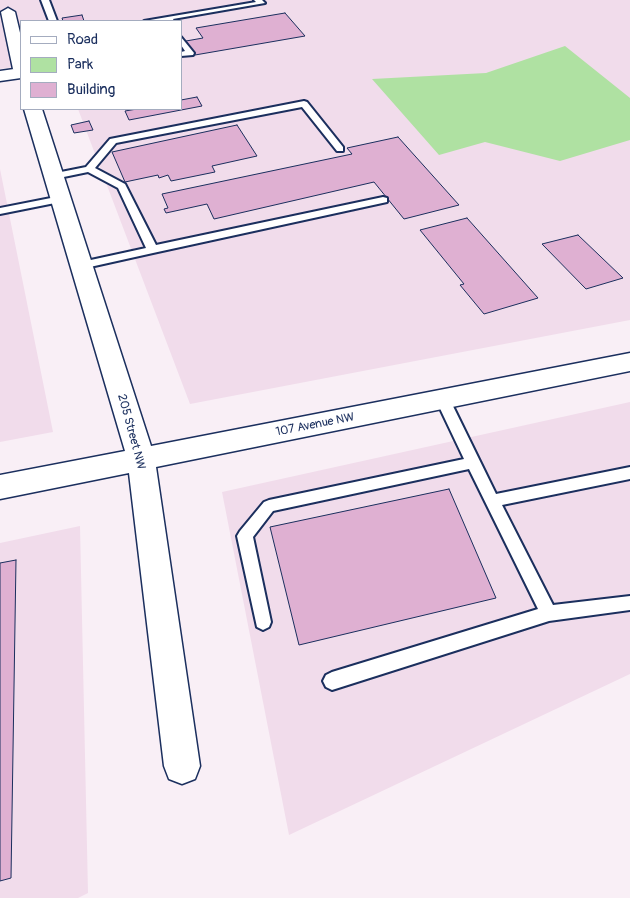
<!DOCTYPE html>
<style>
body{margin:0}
#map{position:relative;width:630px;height:898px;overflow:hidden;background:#f9eff6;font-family:Pangolin,sans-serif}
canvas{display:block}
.legend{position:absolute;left:20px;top:20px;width:162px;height:90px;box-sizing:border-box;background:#fff;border:1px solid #a4acbf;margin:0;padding:6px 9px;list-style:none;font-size:15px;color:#1b2f5e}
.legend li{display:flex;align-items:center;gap:10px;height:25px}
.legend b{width:25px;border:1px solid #a4acbf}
</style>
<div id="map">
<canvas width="630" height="898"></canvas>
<ul class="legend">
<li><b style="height:6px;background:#fff"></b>Road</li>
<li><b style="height:14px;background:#afe1a2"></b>Park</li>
<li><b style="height:14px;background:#dfb0d2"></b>Building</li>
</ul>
</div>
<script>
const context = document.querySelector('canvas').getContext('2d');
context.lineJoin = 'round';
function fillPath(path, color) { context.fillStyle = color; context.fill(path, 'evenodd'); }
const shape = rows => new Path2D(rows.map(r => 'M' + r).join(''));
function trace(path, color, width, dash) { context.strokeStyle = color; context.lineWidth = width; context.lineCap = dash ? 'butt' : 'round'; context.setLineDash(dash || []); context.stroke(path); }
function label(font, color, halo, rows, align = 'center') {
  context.font = font + ' Pangolin,sans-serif'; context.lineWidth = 4.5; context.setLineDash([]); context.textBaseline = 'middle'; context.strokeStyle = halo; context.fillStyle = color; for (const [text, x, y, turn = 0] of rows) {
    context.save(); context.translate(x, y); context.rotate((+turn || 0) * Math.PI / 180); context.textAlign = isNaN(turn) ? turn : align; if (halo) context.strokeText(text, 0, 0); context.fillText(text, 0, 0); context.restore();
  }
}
fillPath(shape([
 [0,0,630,0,630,320,190,404,78,109,181,109,181,21,21,21,21,66,0,69],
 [0,169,53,432,0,442],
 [630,402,630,674,289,835,222,492],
 [80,526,88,893,78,898,0,898,0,543]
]), '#f1dceb');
fillPath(shape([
 [565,46,630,98,630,140,560,161,485,142,439,155,372,79,486,73]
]), '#afe1a2');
const building = shape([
 [285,13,305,36,195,55,186,41,203,38,196,28,285,13],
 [82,15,84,21,63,21,62,18,82,15],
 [197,97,202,106,129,120,125,111,137,109,181,109,181,100,197,97],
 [89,121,93,130,74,133,71,125,89,121],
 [237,125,257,156,212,166,215,172,171,181,168,175,159,178,158,175,125,182,112,152,237,125],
 [398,137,459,205,404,219,374,182,214,219,207,204,166,213,164,209,168,208,162,194,352,154,347,148,398,137],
 [467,218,538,298,484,314,460,285,464,284,420,230,467,218],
 [578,235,623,278,586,289,542,244,578,235],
 [449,489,496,598,299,645,270,527,449,489],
 [16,560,11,878,0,881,0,563,16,560]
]);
fillPath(building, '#dfb0d2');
trace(building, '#1b2f5e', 1);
const service = shape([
 [41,0,49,0,57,21,49,21,41,0],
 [254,0,262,0,265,3,173,19,174,21,144,21,256,2,254,0],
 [181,37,194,53,193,55,181,56,181,52,185,51,181,45,181,37],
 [304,101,307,102,343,147,343,151,337,151,302,107,116,143,95,168,125,184,156,245,383,197,387,198,387,202,153,253,81,269,77,267,77,263,146,248,118,188,88,172,54,179,51,178,51,174,86,167,110,139,304,101],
 [61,196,66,199,65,201,0,214,0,208,61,196],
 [443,395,450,400,496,494,630,467,630,479,502,505,553,605,630,596,630,610,549,621,332,690,326,687,323,681,326,675,332,672,538,609,469,469,273,511,253,537,271,622,269,627,263,630,257,627,237,536,240,531,264,502,269,500,464,459,436,400,443,395]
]);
const minor = shape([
 [21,68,21,78,0,81,0,71,21,68]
]);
const tertiary = shape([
 [8,8,15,12,21,37,21,74,13,69,1,12,8,8],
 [24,109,42,109,151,446,630,353,630,371,156,467,200,766,195,779,182,784,169,779,164,766,129,473,0,499,0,475,125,451,24,109]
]);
trace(service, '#1b2f5e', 4);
trace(minor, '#1b2f5e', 3);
trace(tertiary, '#1b2f5e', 3);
fillPath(service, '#fff');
fillPath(minor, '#fff');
fillPath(tertiary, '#fff');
label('12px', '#1b2f5e', '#fff', [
 ["107 Avenue NW",315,425,-11],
 ["205 Street NW",131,432,75]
]);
</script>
